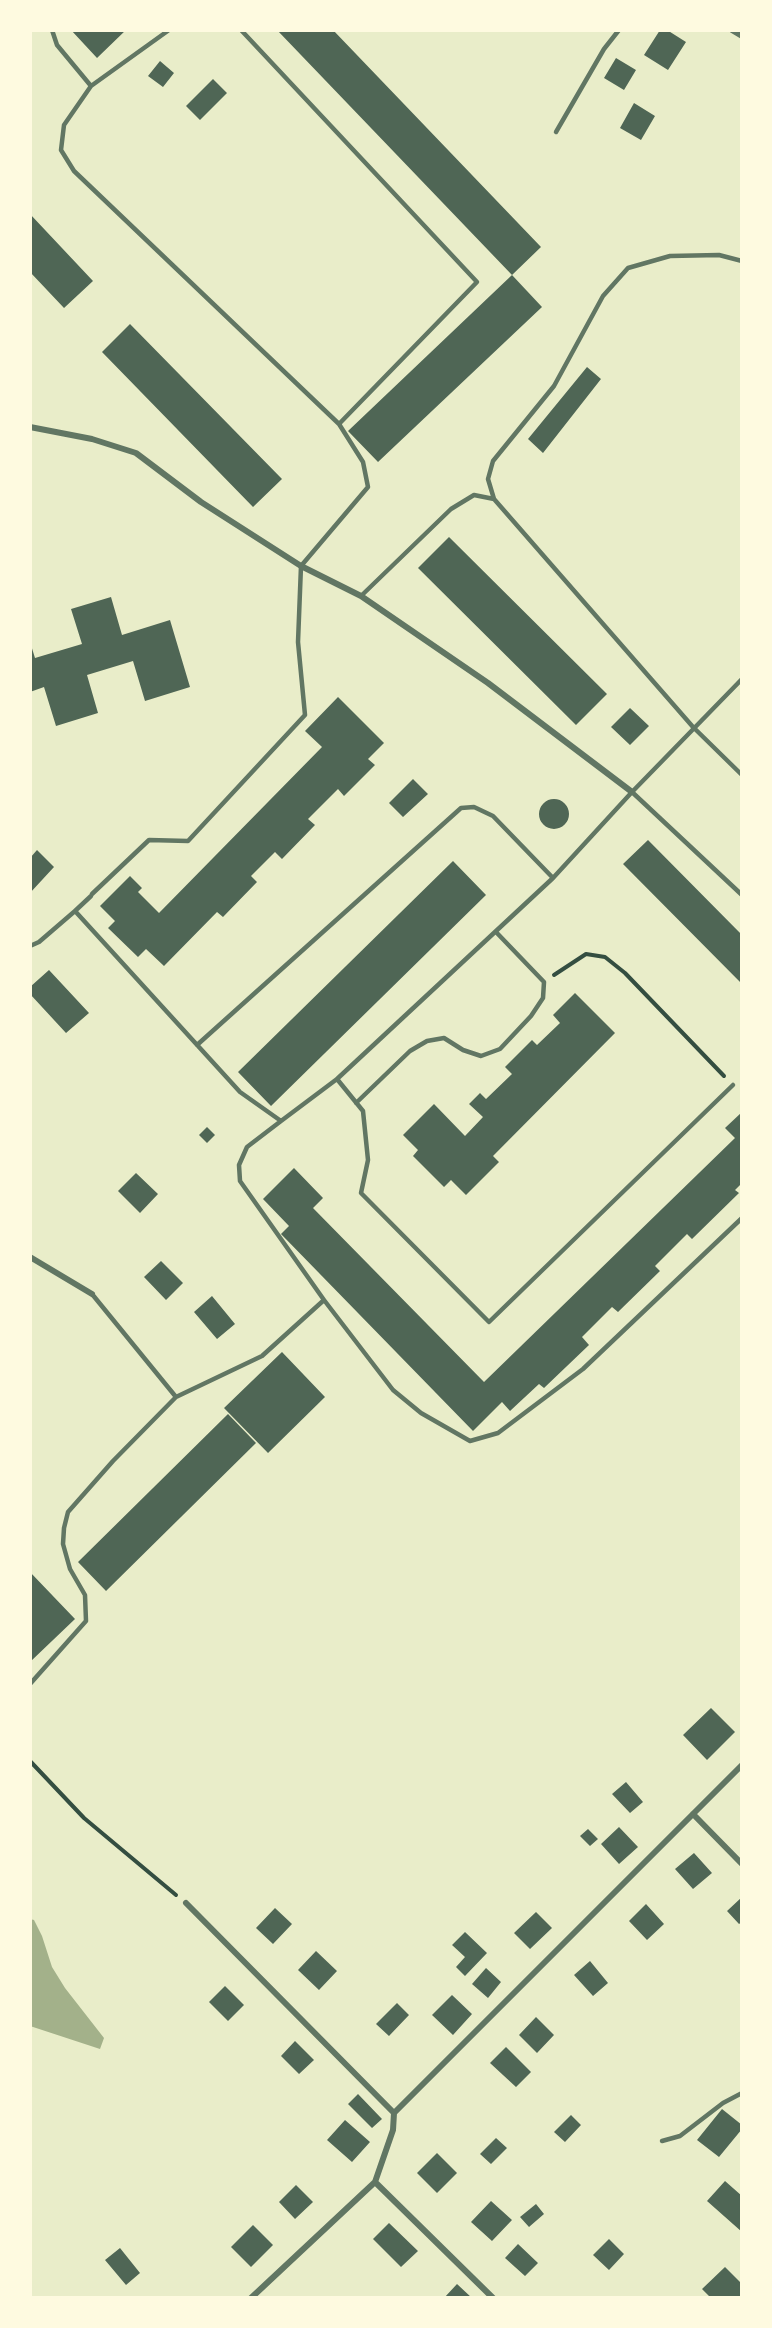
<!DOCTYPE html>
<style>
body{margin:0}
#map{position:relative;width:772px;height:2328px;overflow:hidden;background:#e9edc9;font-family:Raleway,sans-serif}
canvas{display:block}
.frame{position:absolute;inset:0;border:32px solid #fefae0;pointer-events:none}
</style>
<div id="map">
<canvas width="772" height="2328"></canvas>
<div class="frame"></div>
</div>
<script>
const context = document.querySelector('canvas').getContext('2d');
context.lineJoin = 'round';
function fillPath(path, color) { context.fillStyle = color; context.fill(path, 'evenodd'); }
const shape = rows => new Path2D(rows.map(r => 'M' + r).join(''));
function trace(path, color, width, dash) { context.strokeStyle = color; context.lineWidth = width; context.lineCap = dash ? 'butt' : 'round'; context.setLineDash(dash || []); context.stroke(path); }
fillPath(shape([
 [30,1919,34,1920,42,1936,52,1967,65,1988,104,2038,100,2049,30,2026]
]), '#a3b18a');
fillPath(shape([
 [71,30,126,30,97,58],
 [277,30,333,30,541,247,512,275],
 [660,30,667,30,686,42,668,70,644,55],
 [616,58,636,70,624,90,604,78],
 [160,61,174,73,163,87,148,76],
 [213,79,227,93,200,120,186,106],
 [634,103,655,116,641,140,620,128],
 [30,214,93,281,64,308,30,272],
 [512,275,542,307,378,462,348,431],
 [130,324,282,479,253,507,102,352],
 [587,367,601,379,543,453,528,439],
 [449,537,607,694,576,725,418,568],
 [111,597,122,635,170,620,190,687,145,701,133,661,87,675,98,713,56,726,44,687,30,692,30,642,35,658,82,644,71,609],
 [338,697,384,743,368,759,375,765,344,796,338,789,308,819,315,825,282,859,275,852,251,876,257,882,223,917,217,912,164,966,146,949,138,957,108,928,115,921,100,906,130,876,142,888,138,892,159,913,322,747,305,731],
 [630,708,649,726,630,745,611,727],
 [413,779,428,794,403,817,389,803],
 '539 814a15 15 0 1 1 30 0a15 15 0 1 1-30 0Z',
 [648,840,742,935,742,984,623,864],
 [37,850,54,867,30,893,30,858],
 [453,861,486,895,271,1106,238,1072],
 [49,970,89,1013,66,1033,30,994,30,987],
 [575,993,615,1033,493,1156,499,1162,466,1195,451,1180,444,1187,413,1156,418,1150,403,1135,434,1104,465,1136,483,1117,469,1104,480,1093,486,1099,512,1074,505,1067,532,1040,537,1045,560,1023,553,1015],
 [742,1112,742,1183,735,1190,739,1193,692,1239,687,1234,655,1266,660,1271,618,1312,612,1307,582,1337,589,1345,544,1388,539,1384,510,1411,502,1402,473,1431,281,1234,289,1226,263,1199,294,1168,323,1198,313,1208,484,1382,735,1138,725,1128],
 [207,1127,215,1135,207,1143,199,1135],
 [136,1173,158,1194,140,1213,118,1191],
 [161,1261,183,1283,166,1300,144,1277],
 [212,1296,235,1324,217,1339,194,1312],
 [282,1352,325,1397,268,1453,224,1408],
 [228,1414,256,1443,106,1591,78,1562],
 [30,1572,75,1619,30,1662],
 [711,1708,735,1732,707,1760,683,1735],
 [626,1782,643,1802,630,1813,612,1794],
 [619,1827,638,1847,619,1864,601,1844],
 [588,1829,598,1839,590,1846,580,1836],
 [694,1853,712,1873,693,1889,675,1869],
 [742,1897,742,1922,739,1924,727,1911],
 [646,1904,664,1924,647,1940,629,1921],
 [275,1908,292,1924,273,1944,256,1928],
 [536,1912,552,1928,530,1949,514,1933],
 [465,1932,487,1953,465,1976,456,1967,465,1957,452,1945],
 [316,1951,337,1971,319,1990,298,1970],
 [590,1961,608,1983,593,1996,574,1975],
 [486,1968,501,1982,488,1998,472,1984],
 [225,1986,244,2005,228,2021,209,2002],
 [452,1995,472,2014,453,2035,432,2015],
 [397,2003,409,2015,389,2036,376,2024],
 [536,2017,554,2035,537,2053,519,2035],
 [295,2041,314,2060,299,2074,281,2056],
 [506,2047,531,2072,516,2087,490,2063],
 [358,2094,382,2119,372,2128,348,2104],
 [722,2109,742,2125,742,2129,719,2157,697,2140],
 [571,2115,581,2125,565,2142,554,2132],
 [345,2120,370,2142,352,2162,327,2140],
 [496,2138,507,2148,491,2164,480,2154],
 [437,2153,457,2173,437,2193,417,2173],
 [725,2181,742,2196,742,2232,707,2201],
 [296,2185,313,2202,295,2219,279,2202],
 [491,2201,512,2220,492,2241,471,2222],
 [536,2204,544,2214,529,2227,520,2217],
 [389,2223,418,2251,401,2267,373,2239],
 [253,2225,273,2245,251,2267,231,2247],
 [609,2239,624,2254,609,2270,593,2255],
 [518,2244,538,2263,525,2276,505,2258],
 [120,2248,140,2273,126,2285,105,2260],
 [725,2267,742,2284,741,2298,711,2298,702,2289],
 [457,2284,472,2298,444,2298]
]), '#4f6655');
trace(shape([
 [554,975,586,954,605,957,625,973,724,1076],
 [30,1761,84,1818,176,1895]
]), '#344e41', 4);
trace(shape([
 [52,30,57,45,91,86,169,30],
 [91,86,64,125,61,150,74,171,339,424],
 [556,132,604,49,619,30],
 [494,499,488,479,493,461,554,386,603,296,628,268,670,256,719,255,742,261],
 [361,596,451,509,474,495,494,499,693,727,742,775],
 [632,792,742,895],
 [92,894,149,840,188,841,305,715,298,642,301,566,368,487,363,462,339,424,477,282,241,30],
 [75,911,91,896],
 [30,946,39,942,75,911,240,1092,281,1121,337,1079],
 [197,1045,461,808,474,807,493,816,553,878],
 [733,1085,489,1322,361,1193,368,1160,363,1111,337,1079,553,878,632,792,742,679],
 [356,1103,410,1051,427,1041,444,1038,463,1050,481,1056,500,1049,531,1016,543,998,544,982,496,932],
 [281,1121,247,1147,239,1165,240,1181,324,1300],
 [92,1294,176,1397],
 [30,1684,86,1621,85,1595,70,1569,63,1544,64,1528,68,1512,113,1461,176,1397,262,1356,324,1300,393,1390,421,1413,470,1441,498,1433,583,1369,742,1218],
 [662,2141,680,2136,723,2103,742,2093]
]), '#617663', 4.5);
trace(shape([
 [732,30,742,36],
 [30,427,92,439,136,453,201,502,301,566,361,596,488,683,632,792],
 [30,1257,92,1294],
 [693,1814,742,1864],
 [186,1903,394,2113],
 [375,2182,493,2298],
 [251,2298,375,2182,393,2130,394,2113,742,1765]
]), '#617663', 6);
</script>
